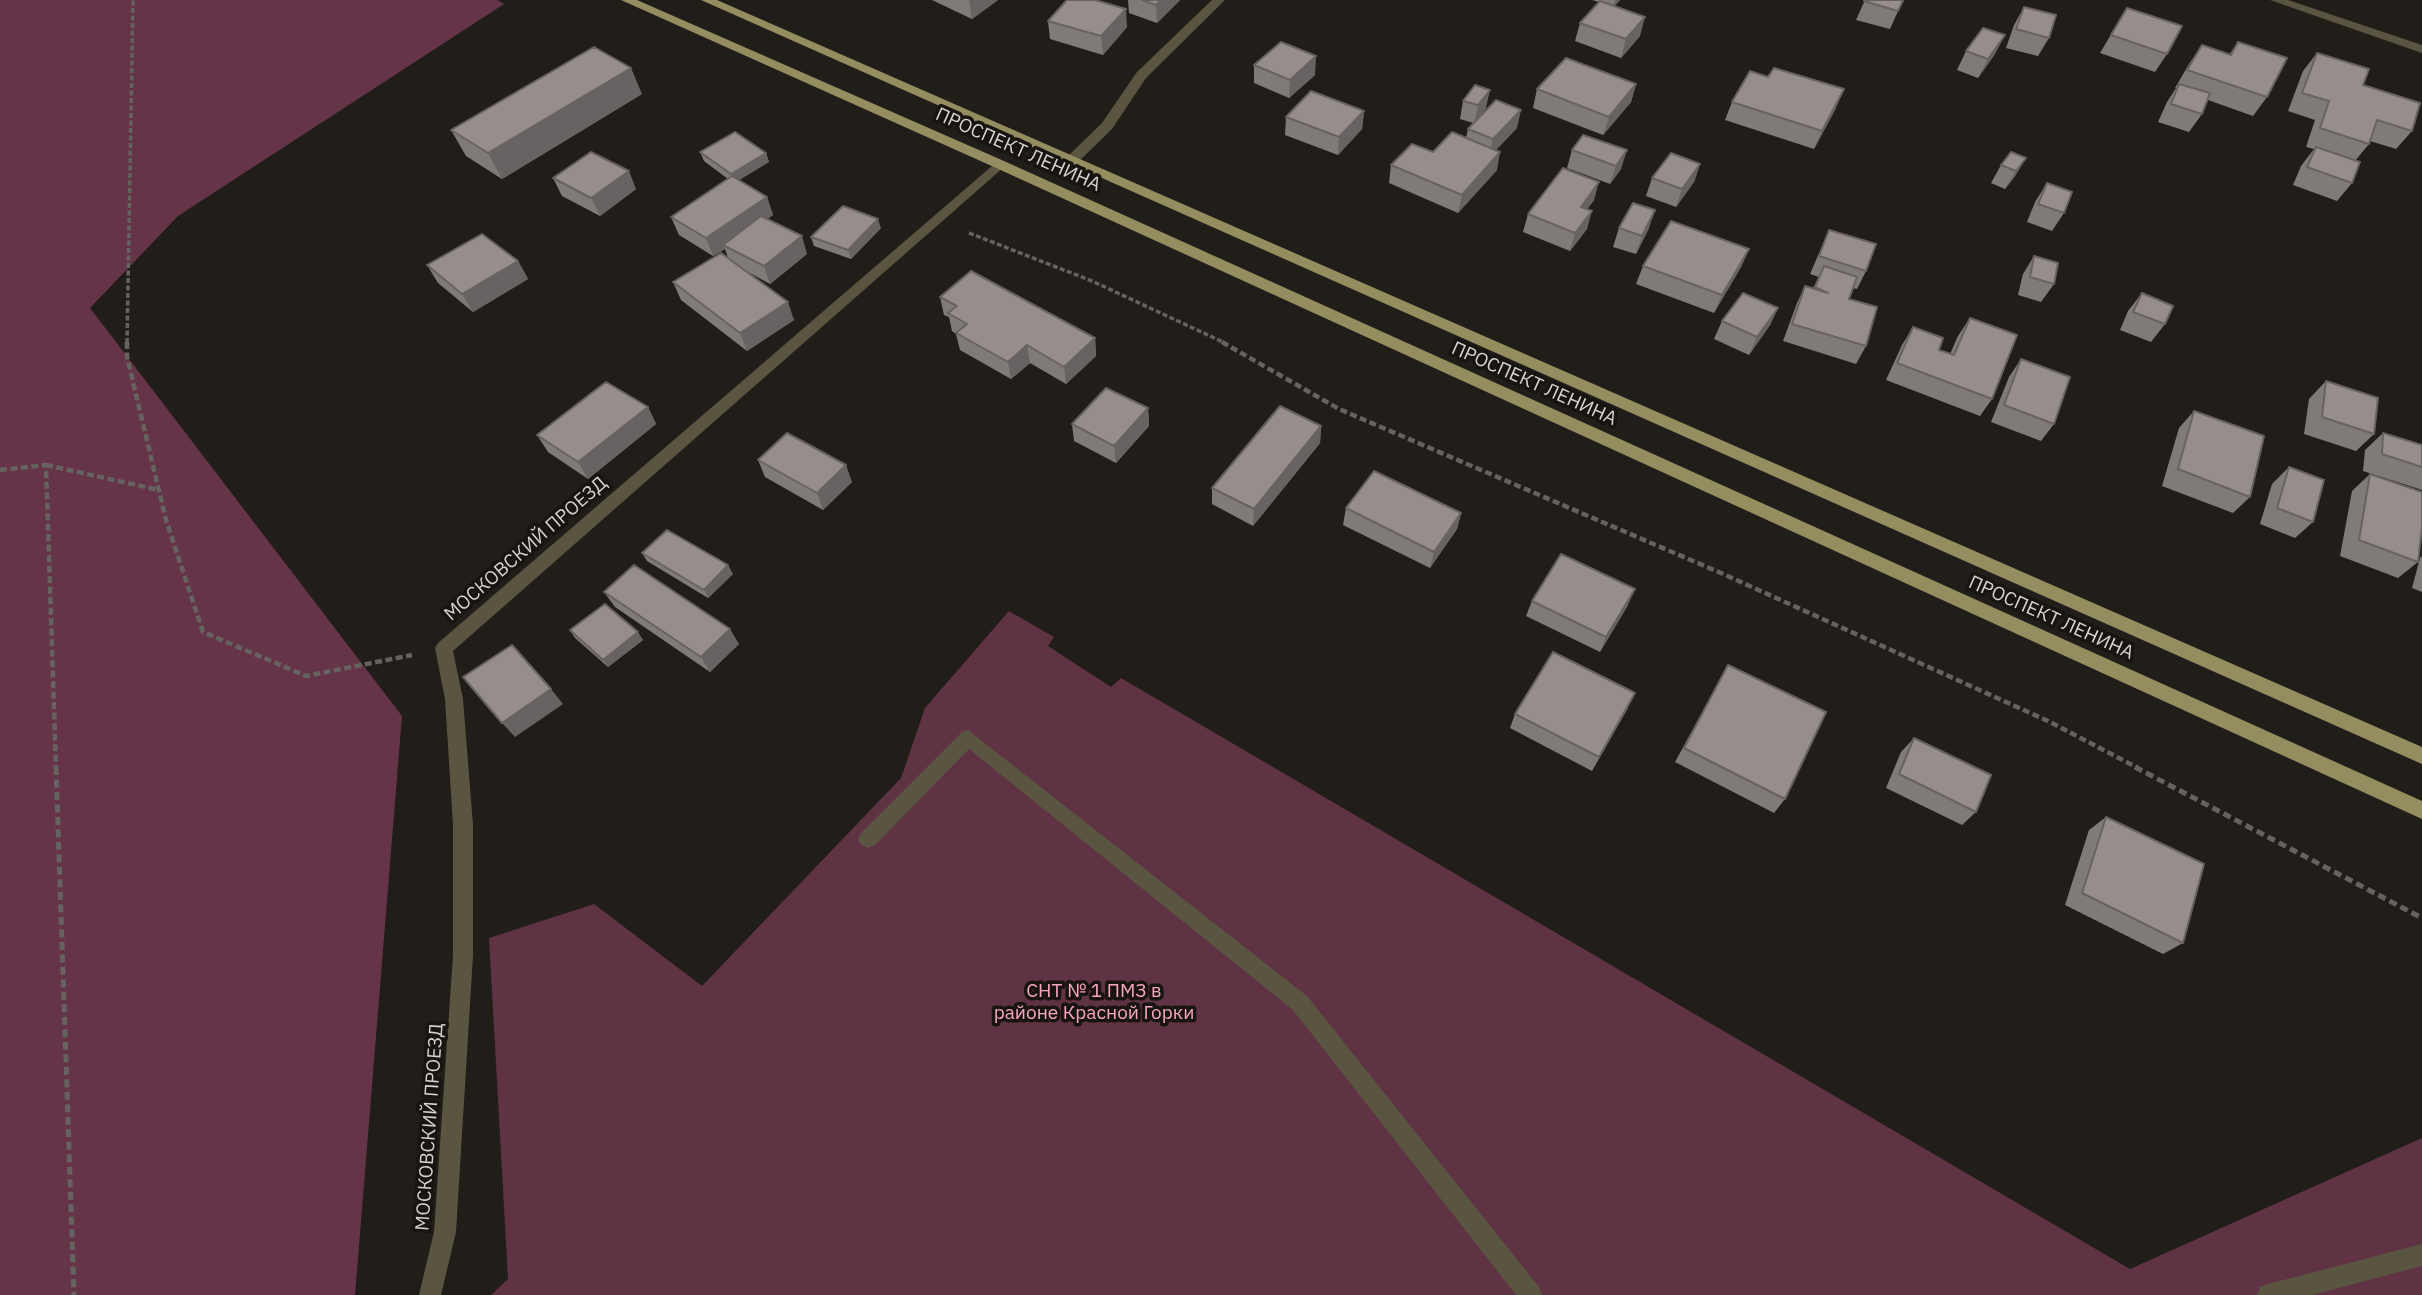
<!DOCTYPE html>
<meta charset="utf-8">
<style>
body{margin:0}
canvas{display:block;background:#211d19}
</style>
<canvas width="2422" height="1295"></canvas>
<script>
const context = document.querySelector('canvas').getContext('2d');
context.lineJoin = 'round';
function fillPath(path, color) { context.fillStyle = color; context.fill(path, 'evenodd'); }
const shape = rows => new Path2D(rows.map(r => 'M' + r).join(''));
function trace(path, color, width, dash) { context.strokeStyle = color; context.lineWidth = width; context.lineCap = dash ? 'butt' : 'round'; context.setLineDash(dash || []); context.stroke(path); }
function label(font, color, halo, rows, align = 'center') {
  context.font = font + ' "IBM Plex Sans",sans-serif'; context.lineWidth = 7; context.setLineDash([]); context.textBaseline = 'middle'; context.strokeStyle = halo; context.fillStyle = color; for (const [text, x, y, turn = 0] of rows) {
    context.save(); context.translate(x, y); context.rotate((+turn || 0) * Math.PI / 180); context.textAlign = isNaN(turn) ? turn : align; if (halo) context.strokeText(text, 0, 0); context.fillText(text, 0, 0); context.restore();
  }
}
fillPath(shape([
 [1009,611,1054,637,1048,646,1111,687,1121,678,2130,1269,2422,1138,2422,1295,491,1295,508,1279,489,938,594,904,702,986,901,778,925,708]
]), '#5f3244');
fillPath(shape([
 [0,0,497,0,504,4,178,216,90,308,402,716,355,1295,0,1295]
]), '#653448');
trace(shape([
 [969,233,1092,281,1225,343],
 [127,343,133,0]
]), '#66625f', 3.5, [5, 2.5]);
trace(shape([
 [127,342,127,357,166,520,203,632,306,676,412,655],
 [1222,342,1339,409,1721,573,2048,721,2138,768],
 [46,465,159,490],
 [0,470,46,465,56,768]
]), '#66625f', 4.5, [7, 3.5]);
trace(shape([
 [56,767,74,1295],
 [2135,767,2422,918]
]), '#66625f', 5, [8, 4.5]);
fillPath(shape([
 [1212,0,1225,0,1146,78,1112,129,1076,164,1066,164,1066,158,1102,123,1137,72,1212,0],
 [2270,0,2288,0,2422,45,2422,53,2270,0],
 [999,160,1006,164,1004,167,453,651,463,699,473,825,473,955,456,1232,441,1295,419,1295,434,1232,453,955,453,825,445,699,435,648,438,643,999,160],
 [968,730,1307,996,1539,1287,1542,1295,1516,1295,1293,1010,969,749,875,845,868,848,861,845,858,839,861,833,962,732,968,730],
 [2422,1244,2422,1266,2312,1295,2257,1295,2260,1287,2268,1284,2422,1244]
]), '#595540');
fillPath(shape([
 [621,0,637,0,1004,161,2422,801,2422,819,994,167,621,0],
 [701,0,717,0,2422,747,2422,764,701,0]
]), '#948d60');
fillPath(shape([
 [932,0,998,0,972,19],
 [1128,0,1180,0,1157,23,1129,13],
 [1592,0,1620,0,1614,6,1640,36,1621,58,1575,41,1580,23,1599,2],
 [1865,0,1903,0,1890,29,1856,20],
 [2024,7,2049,38,2038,56,2006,48,2014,25],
 [2127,8,2167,54,2155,72,2100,53],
 [1048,21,1127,27,1103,55,1050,39],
 [2238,42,2267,97,2253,116,2208,100,2202,114,2189,132,2158,122,2167,102,2176,88,2175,88,2189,64,2202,45,2229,55],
 [1966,51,1995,54,1978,78,1957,70],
 [2317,53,2363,85,2412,131,2396,149,2370,141,2369,144,2355,161,2352,183,2337,201,2293,185,2301,166,2314,149,2306,147,2315,120,2288,111,2303,71],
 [1254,65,1315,75,1289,98,1254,83],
 [1768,77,1836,108,1814,149,1725,120,1732,102],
 [1636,84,1631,102,1603,135,1533,108,1537,89],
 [642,94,502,179,466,156,451,130],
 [1463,101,1486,108,1480,116,1517,128,1496,150,1497,170,1458,213,1389,183,1391,165,1433,152,1466,138,1468,129,1473,123,1460,119],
 [1364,111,1362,129,1338,155,1285,135,1286,117],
 [1583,135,1621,169,1610,184,1567,168,1572,150],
 [700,152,766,153,769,162,739,180,767,197,773,215,767,219,807,254,770,284,746,271,794,320,747,351,681,300,673,282,728,258,725,249,713,256,679,235,671,217,728,179,704,161],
 [2026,158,2015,176,2005,189,1991,183,2001,165],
 [1700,164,1694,182,1676,207,1646,196,1652,178],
 [553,178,636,189,600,216,562,196],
 [2047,183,2064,213,2052,231,2027,222,2035,202],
 [1594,200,1587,209,1587,229,1570,251,1523,232,1528,214],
 [881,228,851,259,814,246,811,237],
 [1619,228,1649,228,1636,254,1613,247],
 [1829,230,1866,271,1857,289,1853,288,1849,299,1866,346,1856,364,1783,341,1797,303,1805,286,1813,288,1819,277,1810,274],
 [1749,249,1741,267,1714,313,1636,284,1643,266],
 [2034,256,2054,284,2041,302,2018,295,2023,274],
 [518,261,528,279,473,312,438,283,427,265],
 [2142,293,2165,324,2151,342,2120,330,2128,311],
 [940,297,1095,338,1096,356,1066,384,1030,363,1011,379,960,350,956,334,952,331,949,317,944,315],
 [1778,308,1770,325,1749,355,1714,339,1722,321],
 [1970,318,1992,399,1980,416,1886,380,1902,345,1913,327,1939,350,1950,354,1958,336],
 [2021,359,2054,424,2041,441,1991,422,2009,377],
 [2326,381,2374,434,2356,451,2304,434,2309,399],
 [648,407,656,424,588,479,548,452,537,435],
 [1148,408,1149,426,1116,463,1074,441,1072,424],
 [2194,411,2250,497,2233,513,2162,486,2179,428],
 [1321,426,1320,443,1253,526,1212,504,1212,488],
 [2383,433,2422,445,2422,490,2363,471,2365,450],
 [758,460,852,482,823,510,765,477],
 [2289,467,2313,522,2295,538,2260,524,2272,484],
 [2370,474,2418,562,2398,578,2340,556,2352,491],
 [1346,508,1461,513,1457,529,1430,568,1343,525],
 [642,553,733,574,708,598,647,561],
 [2422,556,2422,592,2412,588,2420,558],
 [604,592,739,644,710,672,615,607],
 [1532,601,1628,605,1600,652,1526,616],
 [570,630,643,640,608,667,575,638],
 [1728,665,1785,799,1774,813,1675,762],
 [1628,708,1592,771,1510,728,1515,714],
 [1914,738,1976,812,1962,825,1886,788,1901,752],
 [2106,817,2183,943,2163,954,2065,905,2089,830]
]), '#807a78');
fillPath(shape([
 [969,0,998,0,972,19],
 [1161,0,1180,0,1157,23,1156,5],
 [1615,0,1620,0,1613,8],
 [1126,9,1127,27,1103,55,1101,36],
 [1645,17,1640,36,1621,58,1626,39],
 [2005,35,1995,54,1978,78,1988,59],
 [1316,56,1315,75,1289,98,1290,80],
 [631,68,642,94,502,179,488,153],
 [1636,84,1631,102,1603,135,1609,117],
 [1844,89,1836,108,1814,149,1822,131],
 [1490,90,1486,108,1474,124,1478,105],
 [1521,110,1517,128,1489,157,1493,139],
 [1364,111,1362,129,1338,155,1339,137],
 [1627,150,1621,169,1610,184,1616,166],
 [1500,152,1497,170,1458,213,1462,195],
 [766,153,769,162,734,183,731,174],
 [2026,158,2015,176,2005,189,2016,171],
 [1700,164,1694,182,1676,207,1682,189],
 [629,171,636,189,600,216,591,198],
 [1599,182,1594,200,1576,225,1581,207],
 [767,197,773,215,727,247,723,245,725,249,713,256,706,238],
 [1655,210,1649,228,1636,254,1642,236],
 [1592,211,1587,229,1570,251,1575,233],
 [878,219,881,228,851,259,848,250],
 [802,236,807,254,770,284,764,266],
 [1749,249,1741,267,1714,313,1722,295],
 [518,261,528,279,473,312,462,294],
 [788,302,794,320,747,351,740,333],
 [1778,308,1770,325,1749,355,1757,337],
 [1095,338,1096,356,1066,384,1064,367],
 [1027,345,1030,363,1011,379,1008,362],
 [648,407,656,424,588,479,578,462],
 [1148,408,1149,426,1116,463,1114,446],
 [1321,426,1320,443,1253,526,1254,509],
 [846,465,852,482,823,510,817,493],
 [1461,513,1457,529,1430,568,1434,552],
 [728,565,733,574,708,598,704,590],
 [1635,589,1628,605,1600,652,1606,637],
 [730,629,739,644,710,672,701,657],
 [638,632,643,640,608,667,603,660],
 [551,689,563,704,515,737,502,723]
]), '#686362');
const building = shape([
 [1067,0,1095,0,1126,9,1101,36,1048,21,1067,0],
 [1142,0,1161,0,1156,5,1142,0],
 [1865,0,1903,0,1898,11,1864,1,1865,0],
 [1600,1,1645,17,1626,39,1580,23,1600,1],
 [2024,7,2056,15,2049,38,2016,29,2024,7],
 [2127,8,2182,26,2167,54,2111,35,2127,8],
 [1983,28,2005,35,1988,59,1966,51,1983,28],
 [1281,42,1316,56,1290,80,1254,65,1281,42],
 [2238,42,2287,58,2267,97,2187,70,2202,45,2231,55,2238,42],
 [594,47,631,68,488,153,451,130,594,47],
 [2317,53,2369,69,2363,85,2420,103,2412,131,2377,120,2369,144,2320,128,2329,101,2302,93,2317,53],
 [1566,58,1636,84,1609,117,1537,89,1566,58],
 [1774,68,1844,89,1822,131,1732,102,1750,71,1768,77,1774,68],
 [2179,84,2210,93,2202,114,2171,104,2179,84],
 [1475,85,1490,90,1478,105,1463,101,1475,85],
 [1311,91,1364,111,1339,137,1286,117,1311,91],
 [1496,100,1521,110,1493,139,1468,129,1496,100],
 [735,132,766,153,731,174,700,152,735,132],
 [1452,132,1500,152,1462,195,1391,165,1412,144,1433,152,1452,132],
 [1583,135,1627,150,1616,166,1572,150,1583,135],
 [2316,147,2360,162,2352,183,2307,167,2316,147],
 [591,152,629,171,591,198,553,178,591,152],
 [2011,152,2026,158,2016,171,2001,165,2011,152],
 [1671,153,1700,164,1682,189,1652,178,1671,153],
 [1563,168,1599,182,1581,207,1592,211,1575,233,1528,214,1563,168],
 [732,176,767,197,706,238,671,217,732,176],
 [2047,183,2072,192,2064,213,2038,204,2047,183],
 [1633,203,1655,210,1642,236,1619,228,1633,203],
 [843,206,878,219,848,250,811,237,843,206],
 [761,216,802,236,764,266,723,245,761,216],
 [1671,221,1749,249,1722,295,1643,266,1671,221],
 [1829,230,1876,244,1866,271,1819,256,1829,230],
 [482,234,518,261,462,294,427,265,482,234],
 [721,253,788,302,740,333,673,282,721,253],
 [2034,256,2058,263,2054,284,2030,277,2034,256],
 [1824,266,1857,277,1849,299,1877,307,1866,346,1792,324,1805,286,1828,293,1815,287,1824,266],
 [971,271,1095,338,1064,367,1027,345,1008,362,956,333,967,324,948,313,957,306,940,297,971,271],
 [1743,293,1778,308,1757,337,1722,321,1743,293],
 [2142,293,2173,306,2165,324,2133,312,2142,293],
 [1970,318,2017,335,1992,399,1897,363,1913,327,1943,338,1939,350,1954,355,1970,318],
 [2021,359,2070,377,2054,424,2004,405,2021,359],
 [2326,381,2378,398,2374,434,2322,417,2326,381],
 [606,382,648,407,578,462,537,435,606,382],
 [1106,388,1148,408,1114,446,1072,424,1106,388],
 [1280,406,1321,426,1254,509,1212,488,1280,406],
 [2194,411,2264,436,2250,497,2178,469,2194,411],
 [787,433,846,465,817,493,758,460,787,433],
 [2383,433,2422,445,2422,467,2382,454,2383,433],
 [2289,467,2324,480,2313,522,2277,508,2289,467],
 [1374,471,1461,513,1434,552,1346,508,1374,471],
 [2370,474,2422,492,2422,527,2418,562,2359,540,2370,474],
 [667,530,728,565,704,590,642,553,667,530],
 [1561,554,1635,589,1606,637,1532,601,1561,554],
 [634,565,730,629,701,657,604,592,634,565],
 [605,604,638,632,603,660,570,630,605,604],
 [512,645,551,689,502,723,463,677,512,645],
 [1553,652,1635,693,1599,757,1515,714,1553,652],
 [1728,665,1826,712,1785,799,1684,748,1728,665],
 [1914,738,1991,775,1976,812,1899,774,1914,738],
 [2106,817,2204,864,2183,943,2082,893,2106,817]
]);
fillPath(building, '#958e8c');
trace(building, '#686362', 2);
label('19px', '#d5d2d0', '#181410', [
 ["ПРОСПЕКТ ЛЕНИНА",1018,150,24],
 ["ПРОСПЕКТ ЛЕНИНА",1534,384,24],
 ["МОСКОВСКИЙ ПРОЕЗД",526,549,-41],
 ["ПРОСПЕКТ ЛЕНИНА",2051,618,24],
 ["МОСКОВСКИЙ ПРОЕЗД",430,1127,-86]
]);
label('19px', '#f8a5c4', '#181410', [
 ["СНТ № 1 ПМЗ в",1094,992],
 ["районе Красной Горки",1094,1014]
]);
</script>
